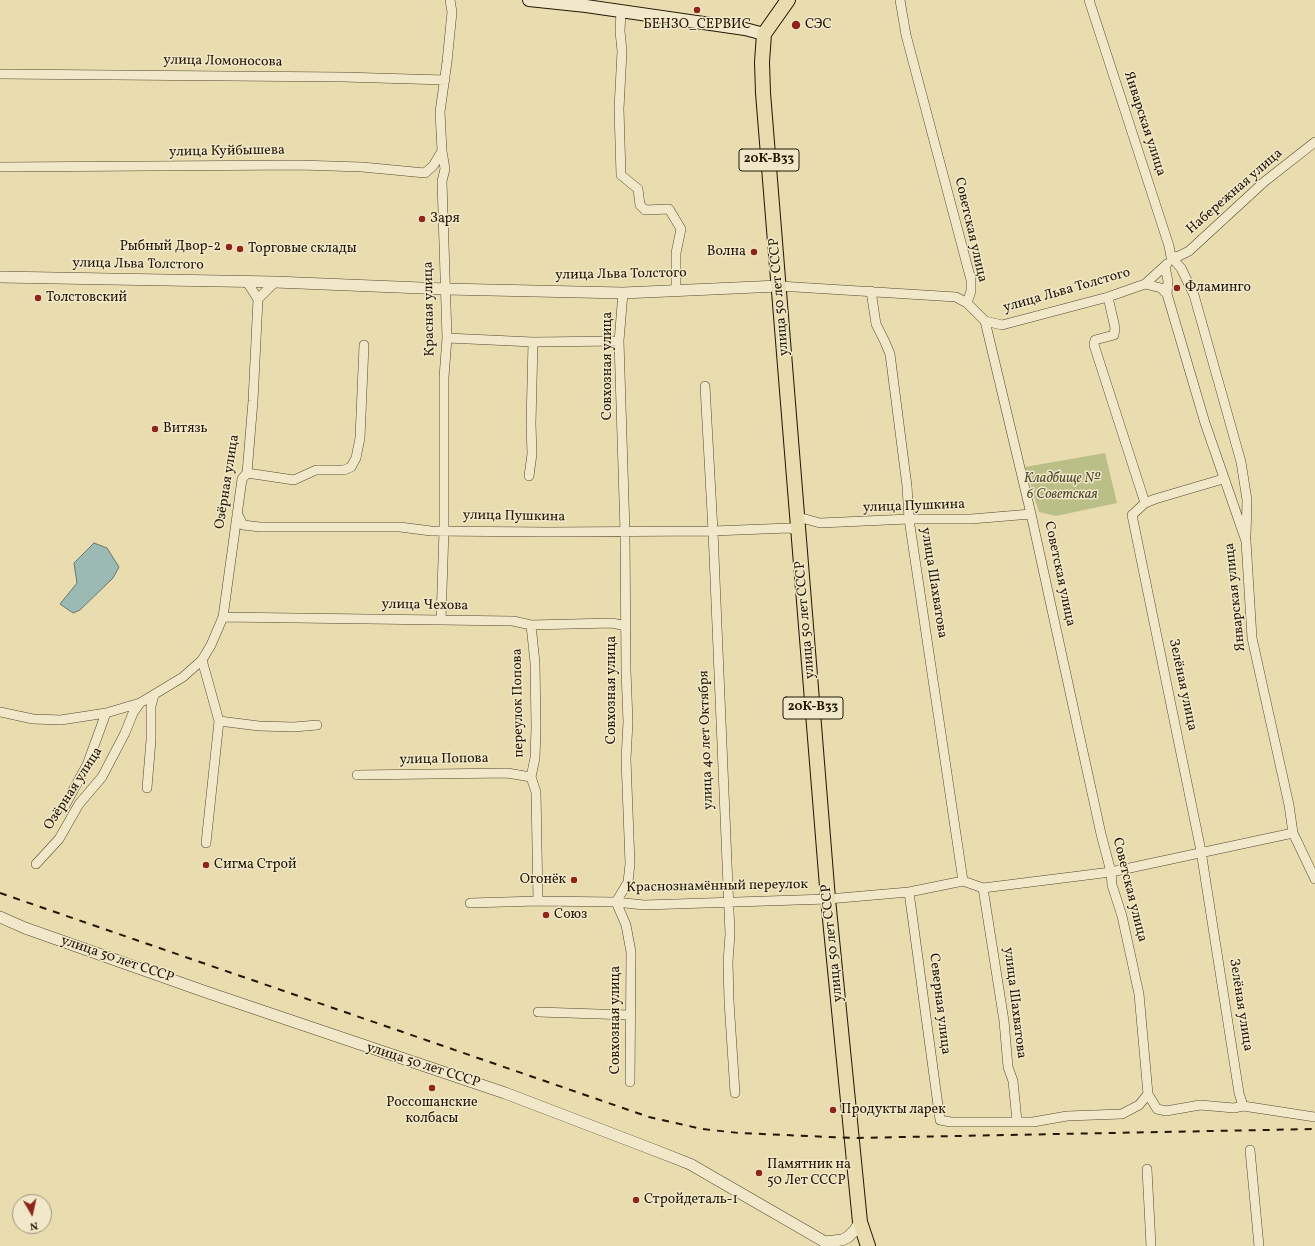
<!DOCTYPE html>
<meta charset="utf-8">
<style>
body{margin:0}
#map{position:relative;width:1315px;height:1246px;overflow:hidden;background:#e9dcae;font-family:Vollkorn,serif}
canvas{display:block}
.north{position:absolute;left:12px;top:1194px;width:40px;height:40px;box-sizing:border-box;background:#f1e8ca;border:1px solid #9f947b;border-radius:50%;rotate:171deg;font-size:11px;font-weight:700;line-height:16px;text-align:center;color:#231605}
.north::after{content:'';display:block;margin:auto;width:14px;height:18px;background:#8f2418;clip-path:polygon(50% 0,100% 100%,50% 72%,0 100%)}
</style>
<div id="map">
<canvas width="1315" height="1246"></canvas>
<div class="north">N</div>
</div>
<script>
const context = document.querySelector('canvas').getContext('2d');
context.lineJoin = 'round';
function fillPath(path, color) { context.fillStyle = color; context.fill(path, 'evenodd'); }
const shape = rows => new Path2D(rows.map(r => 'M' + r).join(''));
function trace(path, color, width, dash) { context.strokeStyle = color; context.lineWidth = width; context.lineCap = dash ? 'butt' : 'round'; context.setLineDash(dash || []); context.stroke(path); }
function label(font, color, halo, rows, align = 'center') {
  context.font = font + ' Vollkorn,serif'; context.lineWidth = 3; context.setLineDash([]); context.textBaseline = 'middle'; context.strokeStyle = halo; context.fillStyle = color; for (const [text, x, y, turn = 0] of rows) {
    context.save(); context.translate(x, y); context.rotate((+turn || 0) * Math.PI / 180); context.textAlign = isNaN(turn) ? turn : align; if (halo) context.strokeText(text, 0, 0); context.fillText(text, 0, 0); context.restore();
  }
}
fillPath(shape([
 [1105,453,1117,503,1056,516,1039,512,1025,467]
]), '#babf88');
const water = shape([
 [94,543,107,548,119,567,113,578,80,610,73,613,60,604,77,583,74,563,94,543]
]);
fillPath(water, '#9abab3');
trace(water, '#6a786d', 1);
const minor = shape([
 [900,0,906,35,971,280,971,291,967,303,985,321,1031,514,1101,834,1111,872,1112,885,1122,916,1139,994,1148,1094],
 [1089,0,1169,246,1171,257],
 [621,11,620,31,622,51,619,109,621,175,638,189,640,205,645,210,669,209,681,229,676,253,676,290],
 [0,74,343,77,445,80],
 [0,167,300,165,362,167,425,173,433,166,442,151],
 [1171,257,1181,268,1194,295,1241,462,1247,500,1246,536],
 [1171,257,1179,256,1189,251,1264,182,1315,142],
 [1165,267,1168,281,1167,294,1205,423,1246,541,1252,638,1289,805,1293,833,1315,879],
 [1145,284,1161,288,1167,294],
 [779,286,956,297,967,303],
 [871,291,876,324,885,342,890,354,907,486,909,519,963,881],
 [623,293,619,341,625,532,626,670,628,722,626,759,630,864,628,882,616,902,626,925,631,952,630,1082],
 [1108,297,1115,328,1114,335,1095,340,1094,345,1145,503,1132,515,1201,851,1239,1093,1243,1106],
 [258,299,275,282],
 [985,321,1002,325,1108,297,1145,284,1167,264],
 [447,338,533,342,619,341],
 [705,386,713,531,730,934,728,962,729,1001,735,1093],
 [247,473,294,480,316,470,344,470,351,467,356,458,360,438,364,345],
 [529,476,532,454,531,424,533,342],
 [1145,503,1155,499,1223,479],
 [237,513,243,525,260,527,400,527,431,531,547,532,713,531,789,528,799,530],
 [798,517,820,523,909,519,971,519,1031,514],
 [223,617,513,621,531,625,612,623,626,626],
 [441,620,444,530,444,377,447,338,442,181,445,169,442,151,440,112,447,62,452,12,450,0],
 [531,625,535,663,536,727,535,758,531,777,536,792,538,901],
 [202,660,219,721,259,726,294,727,317,725],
 [0,712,33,719,61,720,106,713],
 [357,775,507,773,531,777],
 [147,788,151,740,151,706,154,695],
 [64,807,87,765,106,713,140,703,183,677,202,660,211,645,223,617,242,479,247,473,253,401,258,299,247,282],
 [206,843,219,721],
 [36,864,59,839,79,804,102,777,125,733,133,713,140,703],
 [983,888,1004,1021,1008,1067,1013,1081,1017,1121],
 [909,892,940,1120,951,1122,1033,1122,1067,1116,1122,1114,1139,1105,1148,1094,1157,1109,1166,1111,1200,1105,1234,1108,1243,1106,1315,1117],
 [470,903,538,901,616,902,644,905,828,899,909,892,963,881,983,888,1111,872,1293,833],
 [538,1012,629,1015],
 [1250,1150,1259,1246],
 [1147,1169,1151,1246]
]);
const tertiary = shape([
 [0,277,275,282,446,289,623,293,779,286],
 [0,917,25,928,209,993,505,1093,649,1148,690,1164,832,1246],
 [825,1242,842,1240,848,1237,855,1230,860,1222]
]);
const secondary = shape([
 [529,0,586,6,745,29,764,34]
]);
const primary = shape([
 [788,0,764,34,762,62,763,93,828,899,860,1222,868,1246]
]);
trace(minor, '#54482f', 10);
trace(tertiary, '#54482f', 12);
trace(secondary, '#231605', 14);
trace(primary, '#231605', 16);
trace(minor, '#f1e8ca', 9);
trace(tertiary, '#f1e8ca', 11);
trace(secondary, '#f1e8ca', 12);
trace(primary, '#e9dcae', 14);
trace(shape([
 [0,893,649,1117,702,1129,739,1133,853,1138,1315,1129]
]), '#231605', 2, [7, 7]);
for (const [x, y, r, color] of [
 [697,10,4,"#8f2418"],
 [796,25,5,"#8f2418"],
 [422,219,4,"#8f2418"],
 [229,247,4,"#8f2418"],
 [240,249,4,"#8f2418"],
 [754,252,4,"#8f2418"],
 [1177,288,4,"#8f2418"],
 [38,298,4,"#8f2418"],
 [155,429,4,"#8f2418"],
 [206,865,4,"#8f2418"],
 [574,880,4,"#8f2418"],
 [546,915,4,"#8f2418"],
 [432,1088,4,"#8f2418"],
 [833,1110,4,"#8f2418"],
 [759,1173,4,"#8f2418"],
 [636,1200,4,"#8f2418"]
]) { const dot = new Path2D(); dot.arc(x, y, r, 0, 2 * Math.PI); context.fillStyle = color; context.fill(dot); trace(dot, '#f1e8ca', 1.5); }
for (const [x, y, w] of [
 [769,160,60],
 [813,708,60]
]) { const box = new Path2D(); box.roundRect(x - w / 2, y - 11, w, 22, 3); context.fillStyle = '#f1e8ca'; context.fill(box); trace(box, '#231605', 1); }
label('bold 13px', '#231605', null, [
 ["20К-В33",769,160],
 ["20К-В33",813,708]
]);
label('14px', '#231605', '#f1e8ca', [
 ["БЕНЗО_СЕРВИС",697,25,"center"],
 ["СЭС",805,25],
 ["Заря",430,219],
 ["Рыбный Двор-2",221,247,"right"],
 ["Торговые склады",248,249],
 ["Волна",746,252,"right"],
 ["Фламинго",1185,288],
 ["Толстовский",46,298],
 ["Витязь",163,429],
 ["Сигма Строй",214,865],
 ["Огонёк",566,880,"right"],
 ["Союз",554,915],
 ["Россошанские",432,1103,"center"],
 ["колбасы",432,1119,"center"],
 ["Продукты ларек",841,1110],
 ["Памятник на",767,1165],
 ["50 Лет СССР",767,1181],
 ["Стройдеталь-1",644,1200]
], 'left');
label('14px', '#231605', '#f1e8ca', [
 ["улица Ломоносова",223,62,1],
 ["Январская улица",1144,124,72],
 ["улица Куйбышева",227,152,-1],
 ["Набережная улица",1235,192,-41],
 ["Советская улица",970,230,77],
 ["улица Льва Толстого",138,265,1],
 ["улица Льва Толстого",621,275,-1],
 ["улица Льва Толстого",1067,291,-16],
 ["улица 50 лет СССР",780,297,-95],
 ["Красная улица",430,309,-91],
 ["Совхозная улица",608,366,-90],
 ["Озёрная улица",228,482,-81],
 ["улица Пушкина",914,507,-2],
 ["улица Пушкина",514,517,1],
 ["Советская улица",1059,574,78],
 ["улица Шахватова",933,583,81],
 ["Январская улица",1236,597,-96],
 ["улица Чехова",425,606,1],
 ["улица 50 лет СССР",806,620,-95],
 ["Зелёная улица",1182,685,78],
 ["Совхозная улица",612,690,-90],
 ["переулок Попова",519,703,-91],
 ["улица 40 лет Октября",707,740,-92],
 ["улица Попова",444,760,-1],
 ["Озёрная улица",74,789,-57],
 ["Краснознамённый переулок",717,887,-1],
 ["Советская улица",1129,890,76],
 ["улица 50 лет СССР",833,943,-96],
 ["улица 50 лет СССР",117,960,19],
 ["улица Шахватова",1014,1003,83],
 ["Северная улица",939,1004,83],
 ["Зелёная улица",1240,1005,81],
 ["Совхозная улица",616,1020,-90],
 ["улица 50 лет СССР",423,1066,18]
]);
label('italic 14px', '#50492c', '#f1e8ca', [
 ["Кладбище №",1062,479],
 ["6 Советская",1062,495]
]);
</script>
